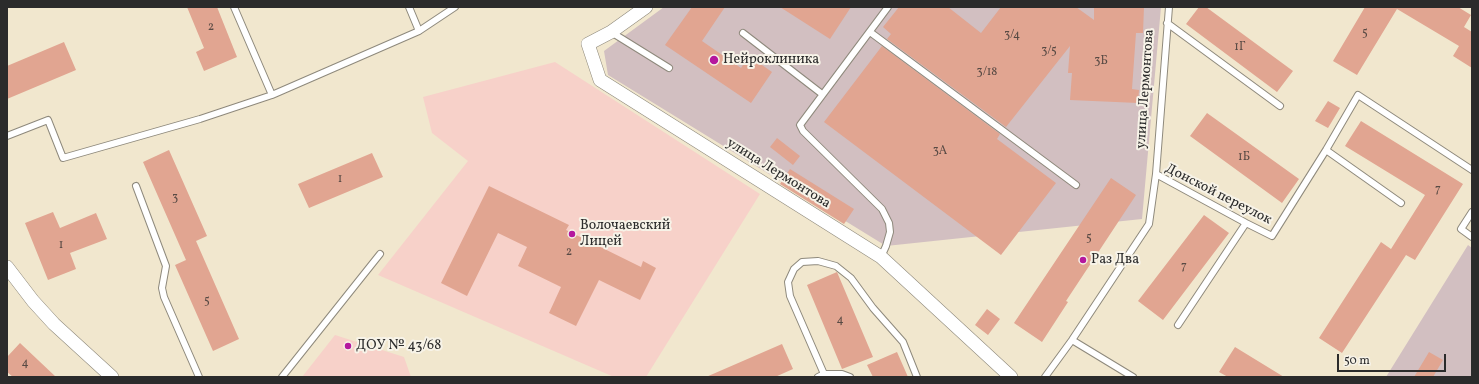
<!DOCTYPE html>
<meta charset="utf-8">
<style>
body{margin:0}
#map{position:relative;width:1479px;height:384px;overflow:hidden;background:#f1e7ce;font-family:Vollkorn,serif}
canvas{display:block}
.frame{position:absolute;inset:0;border:8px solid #2b2b2b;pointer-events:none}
.scale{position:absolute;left:1337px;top:354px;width:109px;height:18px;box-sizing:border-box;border:2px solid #2b2b2b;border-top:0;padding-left:5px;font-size:12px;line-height:14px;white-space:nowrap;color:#2b2b2b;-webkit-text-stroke:3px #f7f3e8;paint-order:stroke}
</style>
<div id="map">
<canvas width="1479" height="384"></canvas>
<div class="frame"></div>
<div class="scale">50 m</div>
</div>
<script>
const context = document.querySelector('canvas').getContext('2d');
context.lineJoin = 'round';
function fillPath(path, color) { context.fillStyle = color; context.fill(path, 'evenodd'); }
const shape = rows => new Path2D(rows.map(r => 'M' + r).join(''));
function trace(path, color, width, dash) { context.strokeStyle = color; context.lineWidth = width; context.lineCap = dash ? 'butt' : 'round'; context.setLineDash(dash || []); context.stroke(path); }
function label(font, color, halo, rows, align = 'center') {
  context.font = font + ' Vollkorn,serif'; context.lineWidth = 4; context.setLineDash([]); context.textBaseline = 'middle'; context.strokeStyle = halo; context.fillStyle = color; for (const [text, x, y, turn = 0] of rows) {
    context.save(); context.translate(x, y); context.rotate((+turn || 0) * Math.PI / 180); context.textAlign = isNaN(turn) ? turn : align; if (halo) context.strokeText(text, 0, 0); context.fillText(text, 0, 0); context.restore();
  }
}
fillPath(shape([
 [555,62,760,194,646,377,614,377,378,275,468,161,432,133,423,97],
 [335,335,404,357,411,377,302,377]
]), '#f7d1c9');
fillPath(shape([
 [664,7,1161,7,1142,219,886,246,608,75,604,51],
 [1468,245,1472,248,1472,377,1386,377]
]), '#d2bfc1');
fillPath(shape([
 [187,7,217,7,237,57,204,71,196,52,204,48],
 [692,7,725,7,702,41,741,68,749,56,772,72,751,103,665,45],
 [780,7,851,7,830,39],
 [899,7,948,7,981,33,1001,7,1076,7,1094,20,1094,7,1144,7,1143,33,1136,33,1132,89,1139,90,1138,103,1070,100,1072,73,1068,73,1070,46,1006,127,887,39,891,34,883,27],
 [1199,7,1206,7,1293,71,1277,92,1186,24],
 [1365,7,1458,7,1471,15,1464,27,1472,32,1472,68,1453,56,1459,46,1397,9,1357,75,1333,61],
 [64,42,76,70,7,99,7,66],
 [882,46,1000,134,997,139,1056,183,1001,255,824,122],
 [1328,101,1340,108,1328,128,1315,121],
 [1207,113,1299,179,1282,203,1190,136],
 [1361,121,1463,184,1415,260,1406,255,1342,353,1319,338,1381,242,1391,249,1425,195,1345,146],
 [777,138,800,156,793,165,770,147],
 [169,150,207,236,196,241,239,339,213,351,175,265,186,260,143,162],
 [372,153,383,177,309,208,298,184],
 [790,169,854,209,844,224,780,184],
 [1111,178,1136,195,1066,301,1068,302,1042,342,1014,323],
 [489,186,569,225,566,230,641,267,643,261,656,268,640,300,599,280,576,326,549,313,561,287,518,266,527,247,498,233,467,296,441,283],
 [53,212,60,228,96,213,107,239,70,253,76,269,48,280,25,223],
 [1204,215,1229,233,1163,320,1138,301],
 [837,272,873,357,842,369,807,285],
 [987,309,1000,319,988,335,975,325],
 [20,343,56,377,13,377,7,372,7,357],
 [782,344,793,369,775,377,706,377],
 [1235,347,1284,377,1228,377,1219,372],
 [897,352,908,377,873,377,867,365],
 [1429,352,1443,360,1433,377,1414,377]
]), '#e1a591');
const lane = shape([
 [234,7,272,95],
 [409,7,419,31],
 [1167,23,1280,106],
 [611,32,669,68],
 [870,32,1076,185],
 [743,33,822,94],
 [7,136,48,120,63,158,200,119,272,95,419,31,455,7],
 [1326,150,1401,203],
 [1156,174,1169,7],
 [136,186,166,266,162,288,164,297,199,377],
 [1472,212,1461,229,1472,237],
 [881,257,886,246,890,232,889,223,882,209,803,131,800,125,888,7],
 [1178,325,1246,223],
 [1072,340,1133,377],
 [824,374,790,296,788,282,794,269,802,262,818,261,836,266,851,278,873,308,903,342,917,377],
 [282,377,380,254],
 [818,377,824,374,842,374,850,377],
 [1045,377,1072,340,1149,224,1156,174,1246,223,1272,236,1326,150,1358,95,1472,170]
]);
const street = shape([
 [646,7,611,32,588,44,600,80,881,257,1011,377],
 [7,267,33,301,54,324,112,377]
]);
trace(lane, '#8e897c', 8);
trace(street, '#8e897c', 14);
trace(lane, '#fff', 6);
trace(street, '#fff', 13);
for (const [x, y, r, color] of [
 [714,60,5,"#b5179e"],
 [572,234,4,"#b5179e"],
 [1083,260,4,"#b5179e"],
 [348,346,4,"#b5179e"]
]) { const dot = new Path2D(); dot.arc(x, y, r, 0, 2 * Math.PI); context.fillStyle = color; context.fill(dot); trace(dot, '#f7f3e8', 1.5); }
label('12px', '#584a44', null, [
 ["2",211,28],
 ["5",1365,34],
 ["3/4",1012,36],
 ["1Г",1240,48],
 ["3/5",1049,52],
 ["3Б",1101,62],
 ["3/18",987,73],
 ["3А",940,152],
 ["1Б",1244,158],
 ["1",340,180],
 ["7",1438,190],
 ["3",175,199],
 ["5",1089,239],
 ["1",61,246],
 ["2",569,253],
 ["7",1184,267],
 ["5",207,302],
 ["4",840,321],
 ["4",25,364]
]);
label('14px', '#2b2b2b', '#f7f3e8', [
 ["Нейроклиника",723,60],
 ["Волочаевский",580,226],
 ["Лицей",580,242],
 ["Раз Два",1091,260],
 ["ДОУ № 43/68",356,346]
], 'left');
label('14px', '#2b2b2b', '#f7f3e8', [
 ["улица Лермонтова",1146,89,-86],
 ["улица Лермонтова",778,174,32],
 ["Донской переулок",1218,195,27]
]);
</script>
